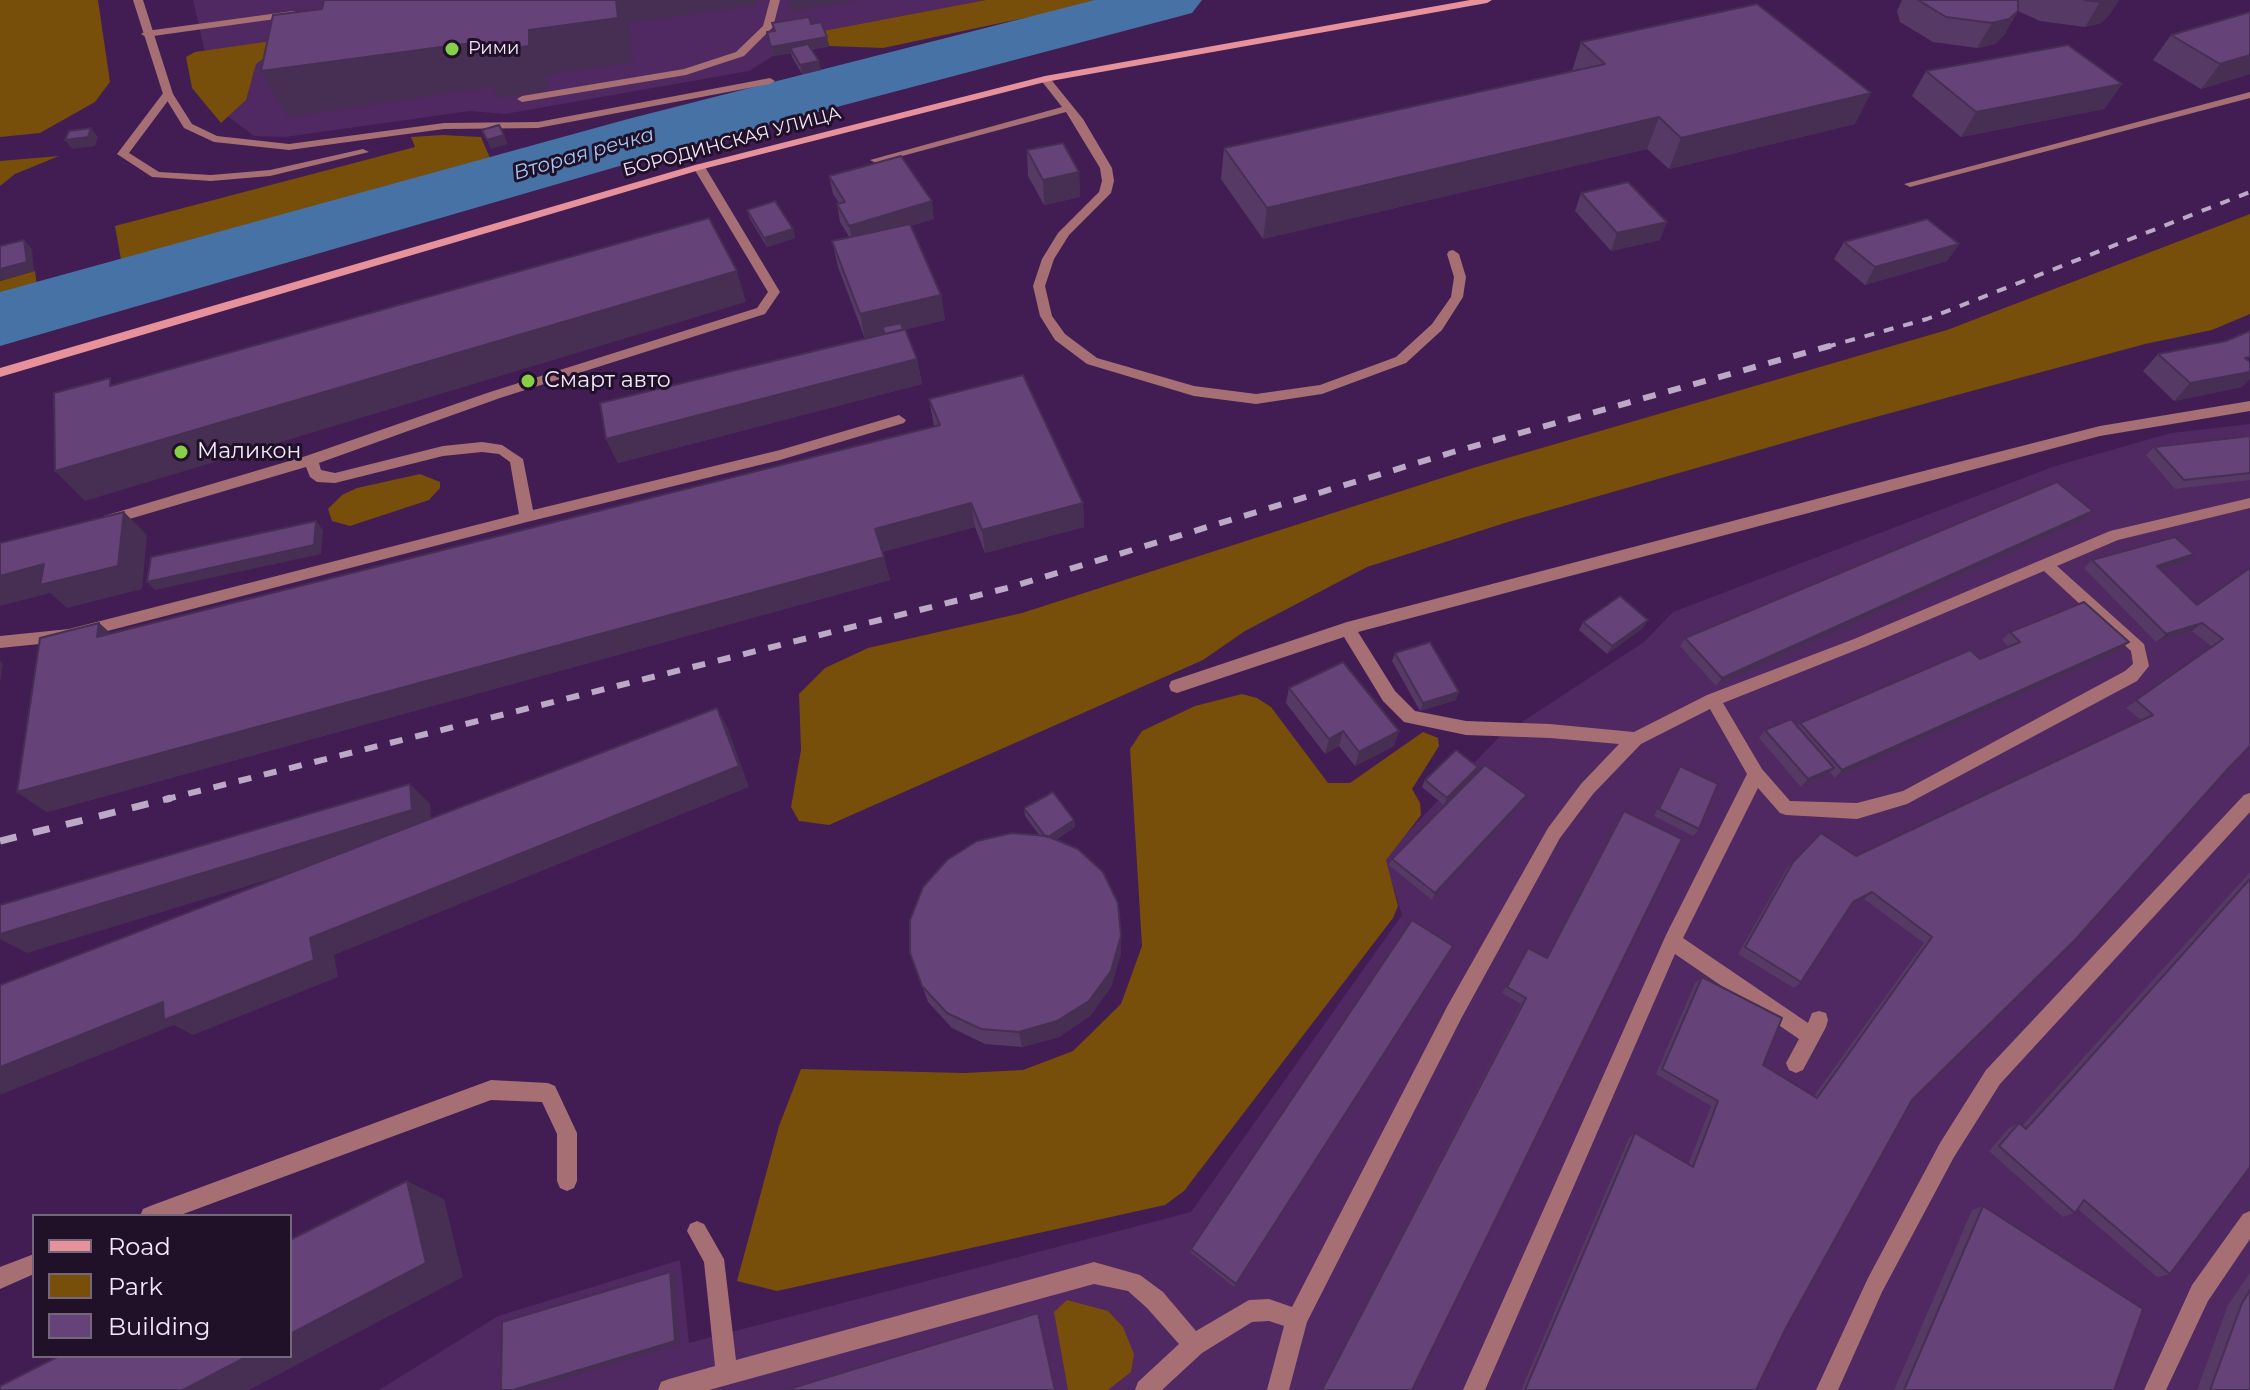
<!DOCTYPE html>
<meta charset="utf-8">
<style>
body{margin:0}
#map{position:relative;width:2250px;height:1390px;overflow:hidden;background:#411d53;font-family:Montserrat,sans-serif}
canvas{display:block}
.legend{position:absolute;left:32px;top:1214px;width:260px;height:144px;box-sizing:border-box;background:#201128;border:2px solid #74677c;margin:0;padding:10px 14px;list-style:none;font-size:24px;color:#f3e7fb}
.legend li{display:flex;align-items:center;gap:16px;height:40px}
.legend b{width:40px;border:2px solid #74677c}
</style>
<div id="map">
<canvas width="2250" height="1390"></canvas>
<ul class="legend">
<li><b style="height:10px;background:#e7919a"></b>Road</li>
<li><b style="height:22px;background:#774e0a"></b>Park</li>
<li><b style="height:22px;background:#654277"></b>Building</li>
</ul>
</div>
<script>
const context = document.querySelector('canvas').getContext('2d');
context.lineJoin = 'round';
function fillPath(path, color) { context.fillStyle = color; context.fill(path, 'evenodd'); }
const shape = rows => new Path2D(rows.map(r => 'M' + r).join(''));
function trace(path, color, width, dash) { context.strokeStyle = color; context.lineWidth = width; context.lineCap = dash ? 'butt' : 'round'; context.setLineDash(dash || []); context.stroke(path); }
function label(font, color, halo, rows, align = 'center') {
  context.font = font + ' Montserrat,sans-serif'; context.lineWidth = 6; context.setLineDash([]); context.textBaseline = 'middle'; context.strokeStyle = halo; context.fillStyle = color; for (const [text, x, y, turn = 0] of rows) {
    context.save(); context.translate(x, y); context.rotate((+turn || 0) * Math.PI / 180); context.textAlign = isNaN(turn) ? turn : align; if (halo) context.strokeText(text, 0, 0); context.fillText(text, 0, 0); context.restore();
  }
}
fillPath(shape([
 [193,0,986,0,824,31,828,47,773,56,749,71,505,114,470,111,285,137,254,136,229,117,215,95],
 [2250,424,2250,1390,379,1390,498,1316,680,1260,689,1343,1191,1212,1402,915,1384,857,1499,737,1644,642,1673,612,2055,466,2171,433]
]), '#502862');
fillPath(shape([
 [0,0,98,0,110,82,95,102,40,133,0,137],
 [986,0,1109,0,883,48,829,46,823,31],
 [327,33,272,52,256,64,246,100,221,123,192,88,186,57,195,52],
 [443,135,481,137,494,167,478,198,128,299,115,226,415,147,411,137],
 [59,156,15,174,0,186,0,161],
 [2250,214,2250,314,2212,330,2145,344,1850,424,1508,522,1367,567,1245,631,1203,660,829,825,799,821,791,807,801,750,799,694,825,668,868,648,1022,613,1473,468,1947,330],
 [35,271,42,324,0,337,0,281],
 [420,474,440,482,440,488,429,500,350,526,332,521,328,509,342,495,357,488],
 [1242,694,1257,698,1271,707,1328,783,1350,783,1423,732,1438,738,1439,746,1412,789,1420,803,1421,815,1386,860,1398,906,1393,918,1184,1191,1165,1205,777,1291,737,1281,779,1126,801,1069,964,1073,1023,1070,1073,1051,1121,1004,1142,946,1130,749,1142,731,1195,706],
 [1067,1300,1108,1311,1123,1327,1134,1354,1131,1372,1108,1390,1068,1390,1054,1312]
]), '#774e0a');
fillPath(shape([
 [1095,0,1202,0,1192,13,678,149,0,346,0,292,628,119,1095,0]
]), '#4672a5');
fillPath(shape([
 [770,0,780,0,773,27,744,56,686,75,522,102,517,99,522,96,684,69,736,52,763,26,770,0],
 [293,11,297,12,297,16,146,37,141,34,146,31,293,11],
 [1045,76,1049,77,1083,119,1112,168,1114,181,1111,193,1069,235,1054,259,1045,286,1052,316,1065,334,1097,358,1194,386,1256,394,1320,385,1396,357,1432,324,1451,297,1454,277,1447,254,1449,251,1453,250,1459,254,1466,277,1463,297,1442,330,1406,363,1322,394,1256,404,1194,396,1087,364,1055,340,1040,316,1033,286,1042,259,1058,233,1099,192,1102,181,1100,168,1066,112,876,163,870,160,1062,107,1040,79,1045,76],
 [168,91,173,94,129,153,159,172,211,175,270,170,363,149,369,152,270,176,211,181,152,177,117,154,164,92,168,91],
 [2250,92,2250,98,1910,187,1904,184,2250,92],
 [699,164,705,167,780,292,765,314,500,398,319,463,321,470,335,473,443,446,482,442,502,445,523,459,533,510,780,450,899,415,906,420,904,423,780,460,527,522,69,641,0,648,0,636,69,629,519,514,510,462,499,454,482,452,443,456,335,483,317,482,310,477,306,467,109,525,102,520,104,516,306,456,490,392,757,308,768,292,693,167,699,164],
 [2250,401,2250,411,2100,436,1358,632,1395,691,1415,711,1466,721,1550,724,1634,732,1707,695,1854,639,2110,531,2250,498,2250,508,2118,540,2057,566,2144,644,2149,666,2137,681,1907,804,1857,819,1786,815,1780,813,1758,788,1683,938,1808,1023,1812,1013,1819,1011,1826,1013,1828,1020,1826,1027,1803,1070,1796,1073,1789,1070,1786,1063,1799,1039,1675,954,1485,1390,1463,1390,1666,935,1747,774,1710,709,1641,744,1593,794,1560,838,1462,1017,1307,1322,1289,1390,1267,1390,1284,1326,1269,1321,1252,1322,1202,1353,1162,1390,1135,1390,1138,1382,1179,1344,1147,1308,1128,1291,1094,1284,709,1390,658,1390,661,1382,669,1379,715,1366,704,1262,687,1231,690,1224,697,1221,704,1224,724,1259,736,1360,1094,1262,1140,1275,1163,1292,1196,1331,1249,1300,1269,1299,1292,1307,1448,1005,1548,828,1581,784,1619,744,1550,738,1466,735,1404,722,1383,701,1344,637,1177,693,1171,691,1169,686,1171,681,1347,622,1908,475,2100,426,2250,401],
 [2044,571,2131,651,2133,664,2125,671,1903,791,1857,803,1790,801,1762,769,1723,703,1864,647,2044,571],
 [2250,793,2250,812,2000,1084,1954,1157,1882,1292,1838,1390,1816,1390,1868,1278,1940,1143,1986,1070,2244,795,2250,793],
 [491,1080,548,1083,555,1086,577,1133,577,1181,574,1188,567,1191,560,1188,557,1181,557,1134,542,1102,491,1100,178,1216,140,1216,143,1209,150,1206,491,1080],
 [2250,1211,2250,1239,2208,1301,2166,1390,2144,1390,2192,1285,2243,1214,2250,1211],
 [34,1254,34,1274,0,1289,0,1267,34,1254]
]), '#a56f74');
fillPath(shape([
 [133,0,143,0,173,94,192,124,217,136,289,144,444,123,538,122,770,78,775,81,770,84,538,128,444,129,289,150,214,142,184,128,163,94,133,0]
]), '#a56f74');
fillPath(shape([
 [1470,0,1492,0,1487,3,1045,82,703,169,0,377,0,368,695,165,1045,76,1470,0]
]), '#e7919a');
trace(shape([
 [1826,347,1927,319,2250,192]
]), '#bca9c7', 4, [10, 10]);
trace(shape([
 [163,800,1011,587,1453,452,1833,345]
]), '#bca9c7', 6, [13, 13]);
trace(shape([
 [0,841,171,798]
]), '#bca9c7', 7, [17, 17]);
fillPath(shape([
 [1902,0,2119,0,2109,15,2101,23,2085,27,2040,21,2018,11,2004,35,1995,44,1977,48,1933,42,1900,22,1897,11],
 [811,24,829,46,812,49,821,70,802,74,792,57,791,53,773,56,767,32],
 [2171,35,2250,74,2201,89,2153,60],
 [1581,42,1855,124,1669,169,1647,149,1263,239,1221,179,1224,148,1572,71],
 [1926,71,2122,84,2104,109,1961,137,1912,96],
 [1027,150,1079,172,1080,197,1044,205,1028,176],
 [829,176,934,219,910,226,941,295,945,320,903,330,917,359,922,384,618,463,606,439,865,339,838,267,832,241,850,238,840,222,837,204,839,203,833,194],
 [1581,193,1660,240,1611,251,1575,211],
 [747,210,793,229,795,238,767,247,750,219],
 [1844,242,1959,244,1947,261,1865,285,1834,259],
 [2158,354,2242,387,2174,401,2143,371],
 [929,399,1083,503,1084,527,985,553,975,527,882,552,890,580,47,812,17,792,99,623,111,634,934,426],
 [2250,436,2250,480,2175,489,2146,455,2154,447],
 [2093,511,2085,519,1716,686,1680,646,1685,638],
 [2092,560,2185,563,2162,570,2197,605,2250,568,2250,746,1912,1100,1786,1328,1756,1390,1521,1390,1629,1138,1635,1133,1688,1165,1711,1106,1656,1074,1695,983,1702,977,1763,1065,1814,1096,1924,943,1864,899,1850,906,1801,982,1794,988,1738,954,1787,868,1821,833,1856,856,2141,720,2126,708,2212,647,2192,631,2156,642,2084,568],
 [1583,622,1643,628,1607,654,1579,630],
 [2010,632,2129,642,2120,650,1835,778,1830,772,1827,775,1801,787,1759,738,1765,730,1797,726,1800,723,1980,659,2009,647,2002,640],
 [1395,653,1456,700,1420,711,1392,661],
 [1289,688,1394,746,1355,766,1339,746,1325,754,1286,703],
 [1680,766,1699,829,1693,836,1654,816,1675,774],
 [1475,774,1444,805,1422,787,1425,780],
 [1527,795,1523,802,1432,900,1389,865,1392,859],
 [1024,808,1074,820,1075,827,1055,840,1121,953,1111,987,1090,1016,1059,1037,1022,1047,985,1044,952,1028,928,1002,910,953,1040,836,1025,816],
 [1624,811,1412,1390,1321,1390,1521,1004,1502,993,1528,948,1546,958,1619,818],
 [2250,872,2250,1167,2170,1274,2157,1277,2078,1209,2075,1213,2063,1217,1989,1151,2009,1128,2019,1123,2022,1126],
 [1412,920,1234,1287,1190,1252,1191,1249],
 [1983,1206,2114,1390,1894,1390,1972,1210],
 [2250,1273,2250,1390,2197,1390,2228,1305]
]), '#573966');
fillPath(shape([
 [616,0,756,0,757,5,629,23,633,62,547,75,547,91,498,98,493,87,288,117,261,71,529,30],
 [789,0,860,0,792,12],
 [2110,0,2119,0,2109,15,2101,23,2085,27,2100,2],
 [2018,11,2004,35,1995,44,1977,48,1992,23],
 [827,37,829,46,792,52,790,48,791,53,773,56,771,47],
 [2250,55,2250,74,2201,89,2220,64],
 [819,61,821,70,802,74,800,65],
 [2122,84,2104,109,1961,137,1976,112],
 [1871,93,1855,124,1669,169,1681,138],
 [1659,117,1647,149,1263,239,1267,208],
 [91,128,98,137,95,146,72,149,65,140],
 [504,135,508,144,491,149,487,140],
 [1079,172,1080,197,1044,205,1043,180],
 [932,201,934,219,853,243,849,226],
 [1667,222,1660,240,1611,251,1617,233],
 [793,229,795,238,767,247,764,238],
 [24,240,32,249,34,271,0,281,0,269],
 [1959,244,1947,261,1865,285,1875,267],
 [737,271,746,302,85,501,55,471],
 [941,295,945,320,885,334,882,327,884,334,865,339,860,314],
 [917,359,922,384,618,463,606,439],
 [2250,372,2250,379,2242,387,2174,401,2190,383],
 [971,503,975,527,881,552,875,529],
 [1083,503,1084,527,985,553,982,530],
 [2093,511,2085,519,1716,686,1722,678],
 [124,512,147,535,142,589,67,608,50,593,0,606,0,576],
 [316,521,323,530,321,554,155,590,147,582],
 [2194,554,2185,563,2148,574,2157,566],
 [884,557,890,580,47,812,17,792],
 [1648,620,1643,628,1607,654,1612,646],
 [99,623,125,646,97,637],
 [2202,623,2192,631,2156,642,2166,634],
 [2129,642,2120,650,1835,778,1842,770],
 [0,661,3,664,0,684],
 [1459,692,1456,700,1420,711,1423,703],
 [717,708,728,729,749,787,334,955,338,977,193,1035,174,1025,0,1095,0,1067,310,938],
 [1343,731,1339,746,1325,754,1329,739],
 [1399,731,1394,746,1355,766,1359,752],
 [1478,767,1475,774,1444,805,1447,798],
 [1834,768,1827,775,1801,787,1808,779],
 [410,784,430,804,432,830,27,953,0,939,0,934],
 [1527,795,1523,802,1432,900,1435,893],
 [1074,820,1075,827,1047,844,1046,838],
 [1872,892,1864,899,1845,908,1853,902],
 [1121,936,1121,953,1111,987,1090,1016,1059,1037,1022,1047,1019,1032],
 [407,1181,444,1199,463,1277,249,1390,183,1390,248,1356,290,1356,290,1334],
 [670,1272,675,1275,680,1344,526,1390,513,1390]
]), '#472e53');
const building = shape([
 [324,0,616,0,618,18,529,30,529,46,478,53,479,42,261,71,273,15,322,9,324,0],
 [1918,0,2018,0,2018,11,2009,19,1992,23,1946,17,1918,0],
 [2084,0,2110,0,2100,2,2084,0],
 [1757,4,1871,93,1681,138,1659,117,1267,208,1224,148,1605,64,1581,42,1757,4],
 [2250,12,2250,55,2220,64,2171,35,2250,12],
 [809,17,811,24,821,22,827,37,771,47,767,32,775,31,772,23,809,17],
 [808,44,819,61,800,65,790,48,808,44],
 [2068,45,2122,84,1976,112,1926,71,2068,45],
 [499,125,504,135,487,140,482,130,499,125],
 [91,128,88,137,65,140,69,131,91,128],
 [1063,143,1079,172,1043,180,1027,150,1063,143],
 [901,156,932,201,849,226,837,204,845,202,829,176,901,156],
 [1628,182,1667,222,1617,233,1581,193,1628,182],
 [775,201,793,229,764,238,747,210,775,201],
 [709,218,737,271,55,471,54,393,110,378,110,386,709,218],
 [1927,219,1959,244,1875,267,1844,242,1927,219],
 [910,224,941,295,860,314,832,241,910,224],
 [24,240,27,262,0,269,0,246,24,240],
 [901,323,903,330,885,334,882,327,901,323],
 [905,329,917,359,606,439,600,403,905,329],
 [2250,331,2250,357,2245,358,2250,362,2250,372,2190,383,2158,354,2226,341,2250,331],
 [1023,375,1083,503,982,530,971,503,875,529,884,557,17,792,40,638,99,623,97,637,940,425,929,399,1023,375],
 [2250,436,2250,473,2184,480,2154,447,2250,436],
 [2057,482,2093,511,1722,678,1685,638,2057,482],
 [124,512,118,566,40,585,44,564,0,576,0,543,124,512],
 [316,521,314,545,147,582,151,557,316,521],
 [2175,537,2194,554,2157,566,2197,605,2250,568,2250,746,2226,771,2075,940,1912,1100,1786,1328,1756,1390,1525,1390,1635,1133,1693,1167,1718,1101,1662,1069,1702,977,1782,1018,1763,1065,1817,1098,1932,937,1872,892,1853,902,1801,982,1745,947,1793,862,1821,833,1856,856,2153,715,2136,700,2223,639,2202,623,2166,634,2092,560,2175,537],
 [1620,596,1648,620,1612,646,1583,622,1620,596],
 [2084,602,2129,642,1842,770,1800,723,1970,650,1980,659,2020,642,2010,632,2084,602],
 [1430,642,1459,692,1423,703,1395,653,1430,642],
 [1343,662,1399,731,1359,752,1343,731,1329,739,1289,688,1343,662],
 [717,708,739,766,310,938,314,960,164,1020,163,1002,0,1067,0,985,717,708],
 [1791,719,1834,768,1808,779,1765,730,1791,719],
 [1456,750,1478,767,1447,798,1425,780,1456,750],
 [1485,765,1527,795,1435,893,1392,859,1485,765],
 [1680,766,1718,784,1699,829,1659,809,1680,766],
 [410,784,412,810,0,934,0,905,410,784],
 [1053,792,1074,820,1048,837,1045,836,1024,808,1053,792],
 [1624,811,1682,839,1412,1390,1322,1390,1526,998,1507,987,1528,948,1547,958,1624,811],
 [1012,833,1047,836,1078,849,1103,872,1118,903,1121,936,1111,971,1089,1001,1057,1021,1019,1032,981,1029,947,1013,922,986,910,953,910,920,923,887,947,860,977,841,1012,833],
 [2250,879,2250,1167,2170,1274,2084,1200,2075,1213,1999,1146,2019,1123,2026,1129,2250,879],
 [1412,920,1453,946,1236,1284,1191,1249,1412,920],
 [407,1181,426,1263,290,1334,290,1240,407,1181],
 [1983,1206,2143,1309,2114,1390,1904,1390,1983,1206],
 [670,1272,675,1341,513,1390,501,1390,502,1322,670,1272],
 [2250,1290,2250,1390,2210,1390,2242,1303,2250,1290],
 [1038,1313,1055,1390,786,1390,1038,1313],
 [59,1356,248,1356,183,1390,0,1390,0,1386,59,1356]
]);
fillPath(building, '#654277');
trace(building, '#472e53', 2);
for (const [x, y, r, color] of [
 [452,49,8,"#88cf49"],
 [528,381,8,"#88cf49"],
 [181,452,8,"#88cf49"]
]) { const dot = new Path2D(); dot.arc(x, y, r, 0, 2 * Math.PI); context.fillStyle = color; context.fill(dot); trace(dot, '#201128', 3); }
label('18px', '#f3e7fb', '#201128', [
 ["Рими",468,49]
], 'left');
label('18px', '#f3e7fb', '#201128', [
 ["БОРОДИНСКАЯ УЛИЦА",732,142,-15]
]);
label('italic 20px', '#a3c9f5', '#201128', [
 ["Вторая речка",584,154,-16]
]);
label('22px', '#f3e7fb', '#201128', [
 ["Смарт авто",544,381],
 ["Маликон",197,452]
], 'left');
</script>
